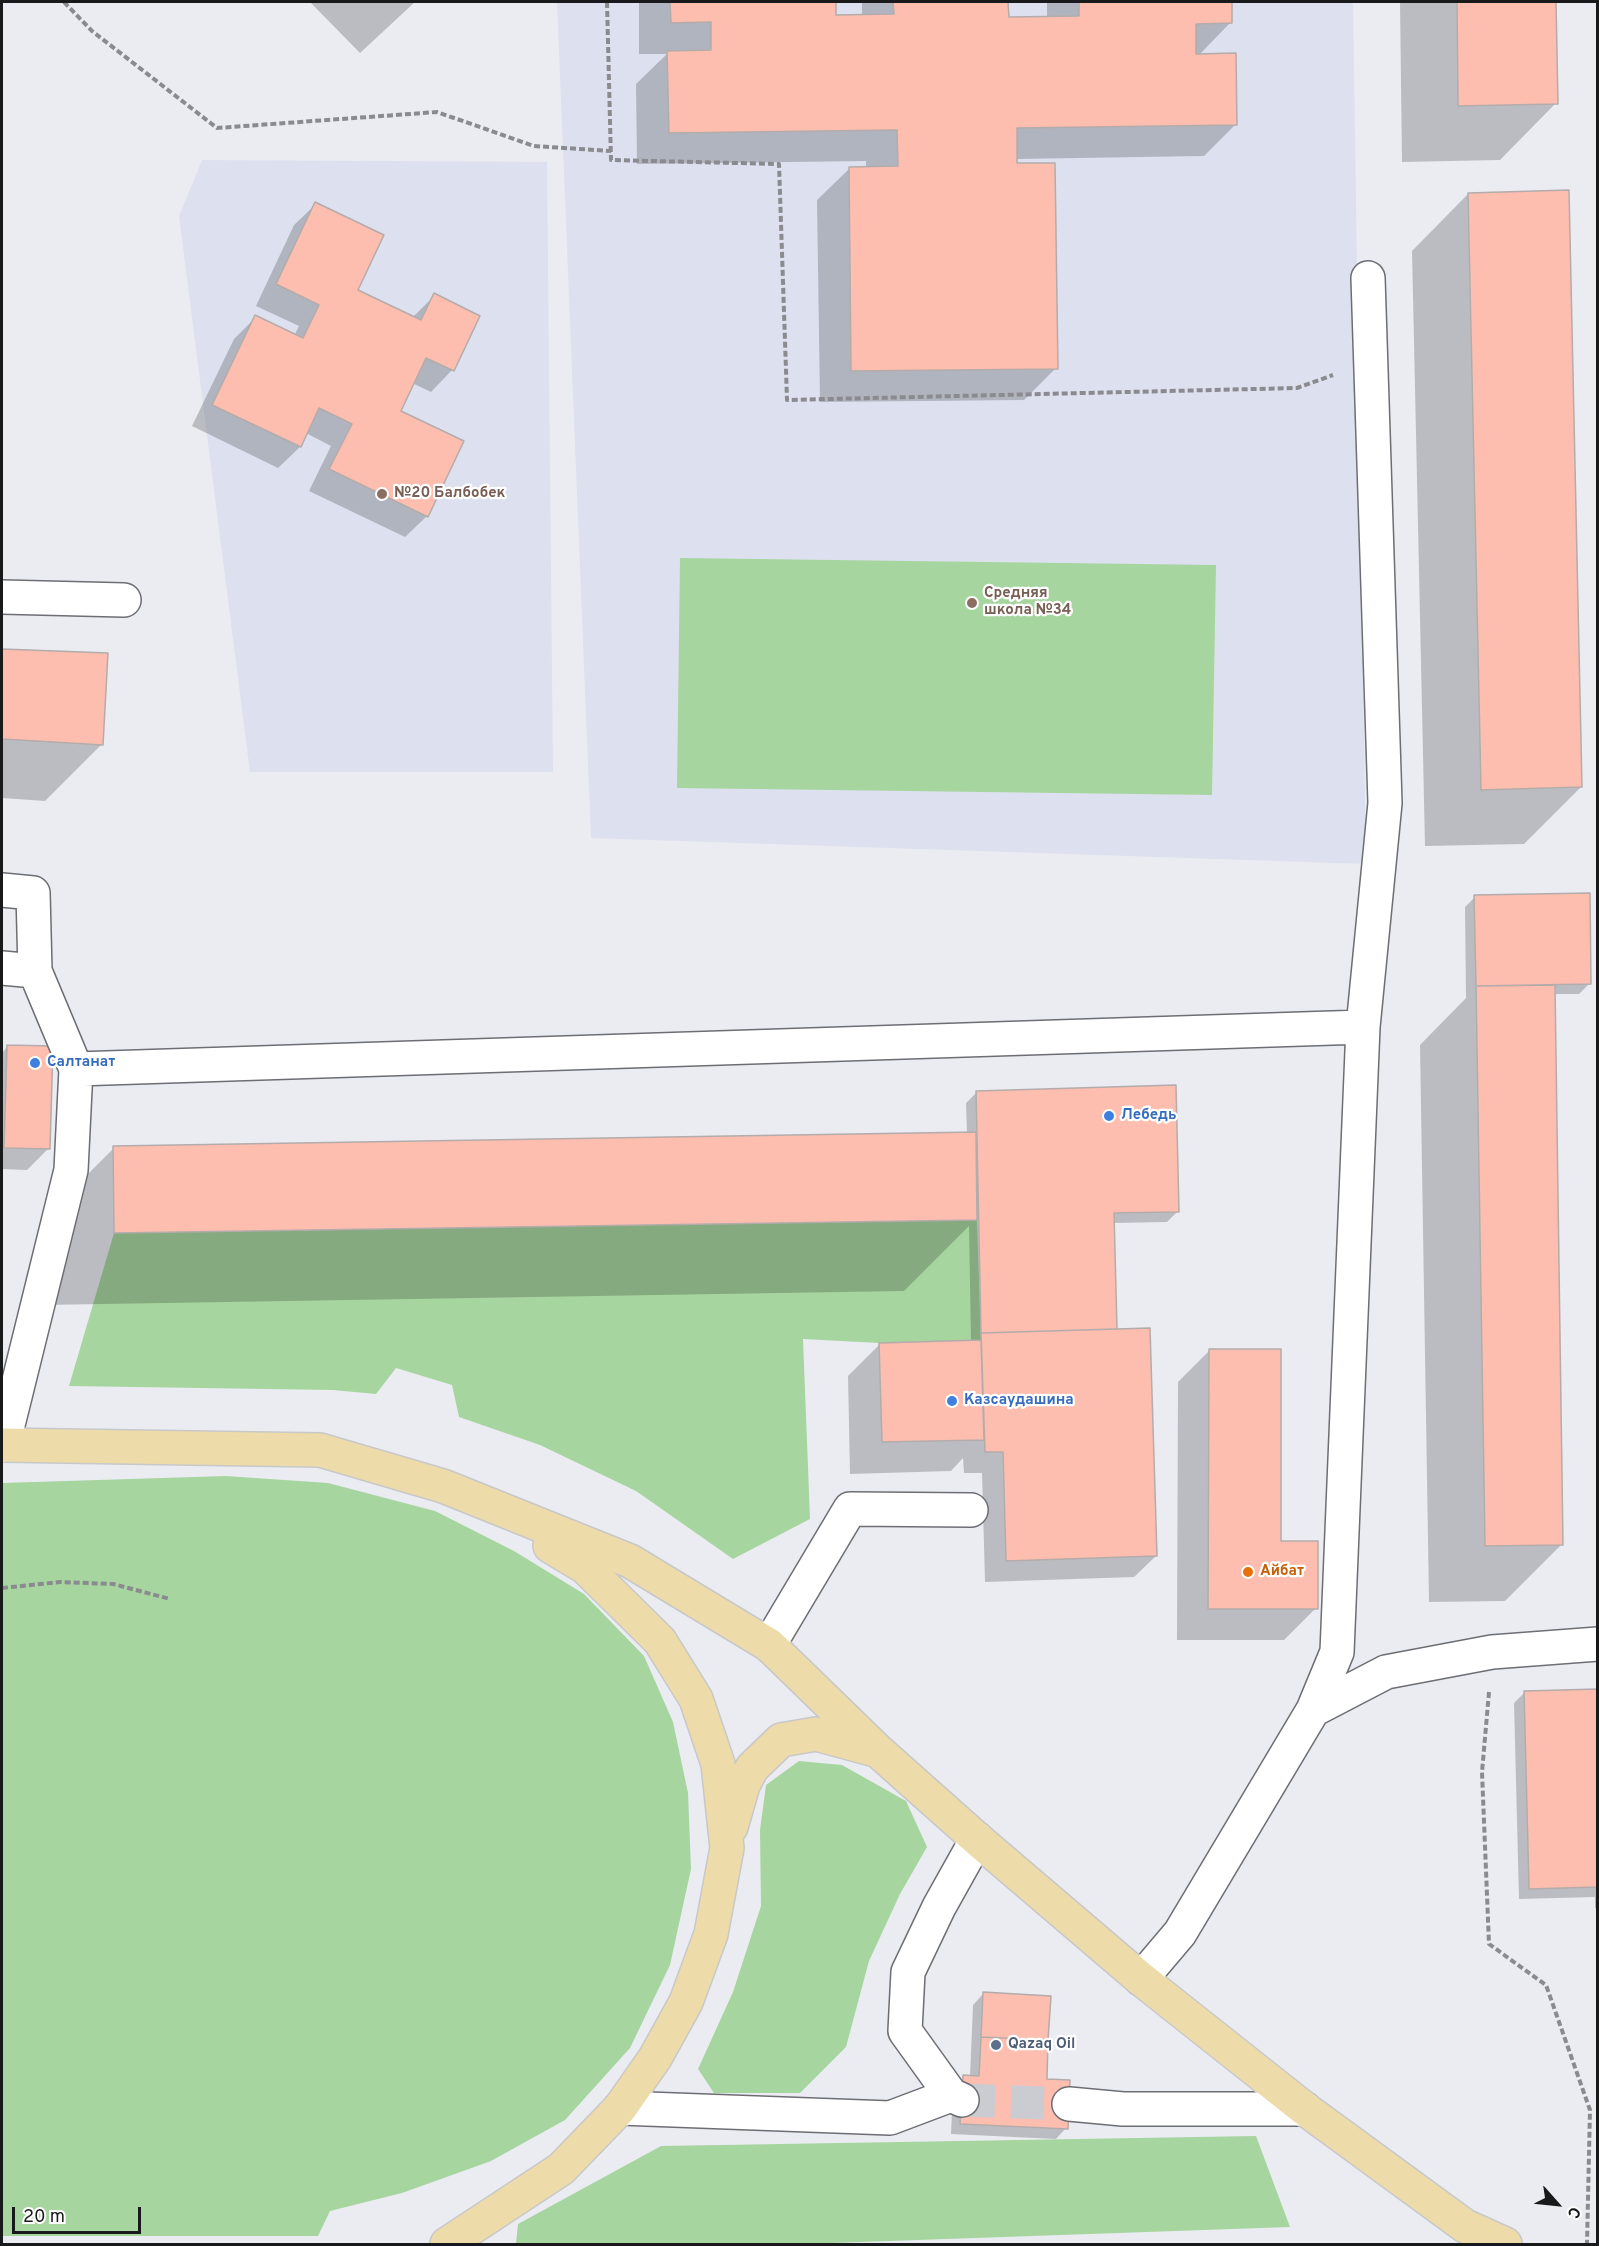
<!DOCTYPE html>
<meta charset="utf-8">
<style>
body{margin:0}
#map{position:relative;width:1599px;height:2246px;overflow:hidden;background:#eaecf2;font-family:Overpass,sans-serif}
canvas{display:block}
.frame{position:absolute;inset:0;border:3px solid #18191b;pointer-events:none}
.north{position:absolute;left:1527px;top:2174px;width:60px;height:60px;-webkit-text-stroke:4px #fff;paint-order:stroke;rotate:117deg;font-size:16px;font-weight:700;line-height:24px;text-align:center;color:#18191b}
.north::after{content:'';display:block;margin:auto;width:21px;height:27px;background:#18191b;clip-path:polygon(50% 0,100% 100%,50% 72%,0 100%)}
.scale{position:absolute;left:12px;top:2207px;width:129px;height:27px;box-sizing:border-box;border:3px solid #18191b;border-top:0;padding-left:8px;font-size:18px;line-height:21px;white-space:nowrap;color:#18191b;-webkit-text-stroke:4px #fff;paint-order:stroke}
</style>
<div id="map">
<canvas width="1599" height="2246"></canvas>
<div class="frame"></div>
<div class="north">С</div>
<div class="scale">20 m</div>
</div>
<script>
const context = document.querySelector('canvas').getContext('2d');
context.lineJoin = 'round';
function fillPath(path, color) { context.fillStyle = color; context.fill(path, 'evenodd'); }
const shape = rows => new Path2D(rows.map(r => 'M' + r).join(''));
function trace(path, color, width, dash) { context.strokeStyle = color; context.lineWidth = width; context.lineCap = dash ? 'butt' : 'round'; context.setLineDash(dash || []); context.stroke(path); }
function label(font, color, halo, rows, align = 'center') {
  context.font = font + ' Overpass,sans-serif'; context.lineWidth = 4.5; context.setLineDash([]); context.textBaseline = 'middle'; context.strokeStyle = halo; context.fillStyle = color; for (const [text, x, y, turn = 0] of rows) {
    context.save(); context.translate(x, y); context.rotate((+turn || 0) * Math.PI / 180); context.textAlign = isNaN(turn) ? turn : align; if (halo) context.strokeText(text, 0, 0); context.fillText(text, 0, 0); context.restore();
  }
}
fillPath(shape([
 [557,2,1353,2,1366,864,591,838],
 [202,160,547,162,553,772,250,772,179,216]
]), '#dde1ef');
fillPath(shape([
 [680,558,1216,565,1212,795,677,788],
 [977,1220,981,1340,879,1343,803,1339,810,1519,733,1559,636,1491,540,1445,459,1417,452,1385,396,1368,376,1394,333,1390,69,1386,114,1233],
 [226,1476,328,1483,435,1511,514,1551,584,1594,644,1656,673,1722,688,1793,691,1869,670,1965,630,2048,565,2120,491,2161,402,2193,330,2211,318,2236,2,2236,2,1483],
 [799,1761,842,1765,906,1801,927,1847,900,1894,869,1961,846,2047,800,2093,714,2093,698,2069,733,1992,761,1906,760,1830,766,1785],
 [1256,2136,1290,2227,803,2244,516,2244,518,2224,661,2146]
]), '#a7d59f');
fillPath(shape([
 [310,2,415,2,360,53],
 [639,2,834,2,835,17,862,16,862,2,1007,2,1007,18,1047,18,1047,2,1230,2,1230,23,1198,56,1236,124,1204,156,1016,159,1056,368,1024,400,820,402,817,200,849,169,866,168,866,161,637,164,636,84,667,54,639,54],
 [1400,2,1555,2,1556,103,1500,160,1402,162],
 [1468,194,1581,787,1524,844,1425,846,1412,251],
 [316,204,356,291,412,318,435,295,478,316,452,370,431,392,412,383,399,411,427,516,405,537,309,491,331,446,306,433,300,447,278,468,192,426,234,339,256,317,294,336,299,326,256,306,294,225],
 [2,650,106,654,102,744,45,801,2,798],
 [1475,897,1590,983,1579,994,1553,994,1562,1544,1505,1601,1429,1602,1420,1045,1466,998,1465,907],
 [7,1047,49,1148,27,1170,2,1169,2,1053],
 [977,1092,1178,1211,1167,1222,1113,1223,1116,1331,1156,1556,1134,1577,985,1582,982,1473,964,1473,963,1458,951,1471,850,1474,848,1376,880,1344,971,1342,969,1226,904,1291,42,1305,42,1220,114,1148,967,1134,966,1103],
 [1210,1350,1279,1543,1316,1608,1284,1640,1177,1640,1178,1382],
 [1598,1691,1598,1908,1595,1908,1595,1897,1519,1899,1514,1703,1525,1692],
 [983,1994,1045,2080,1066,2128,1056,2139,951,2134,953,2087,964,2077,970,2077,973,2005]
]), '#0003');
const building = shape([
 [670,2,836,2,836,15,894,14,893,2,1008,2,1009,17,1079,16,1079,2,1232,2,1232,23,1196,24,1196,54,1236,53,1237,125,1017,128,1017,163,1055,163,1058,369,851,371,849,167,898,166,897,130,669,133,667,51,711,50,711,22,671,23,670,2],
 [1457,2,1556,2,1558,104,1458,106,1457,2],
 [1569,190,1582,787,1481,790,1468,193,1569,190],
 [315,202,384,235,358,290,421,320,434,293,480,316,454,371,426,358,401,411,464,441,428,517,329,469,352,424,319,408,301,447,212,405,255,315,303,338,319,305,276,284,315,202],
 [2,649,108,653,103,745,2,739,2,649],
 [1590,893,1591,984,1476,986,1474,895,1590,893],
 [1555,985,1563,1545,1485,1546,1476,986,1555,985],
 [7,1045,53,1046,50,1149,4,1148,7,1045],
 [1176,1085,1179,1212,1114,1213,1117,1329,981,1333,976,1091,1176,1085],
 [976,1132,977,1220,114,1233,113,1146,976,1132],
 [1150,1328,1157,1556,1006,1561,1003,1452,985,1452,981,1333,1150,1328],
 [981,1340,984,1440,882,1442,879,1343,981,1340],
 [1209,1349,1281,1349,1281,1541,1318,1541,1318,1609,1208,1609,1209,1349],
 [1598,1689,1598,1887,1529,1889,1524,1691,1598,1689],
 [983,1992,1051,1996,1048,2040,981,2037,983,1992],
 [981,2037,1048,2040,1047,2079,1070,2080,1068,2129,960,2124,963,2075,979,2076,981,2037]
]);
fillPath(building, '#fdbdaf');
trace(building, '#b3acaa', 1.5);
trace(shape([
 [962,2100,1069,2104]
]), '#caccd2', 33, [33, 16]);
const minor = shape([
 [2,597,124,600],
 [2,890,33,893,35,971,76,1069,71,1170,3,1445],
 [2,968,35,971],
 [76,1069,1363,1027],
 [769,1645,850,1509,971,1510],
 [1313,1710,1386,1672,1492,1652,1598,1644],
 [1141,1979,1180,1933,1313,1710,1337,1652,1363,1027,1385,803,1368,278],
 [951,2095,905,2031,908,1972,939,1907,977,1839],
 [1069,2104,1123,2109,1305,2109],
 [620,2108,890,2118,951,2095,962,2100]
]);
const major = shape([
 [2,1445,320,1450,443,1486,630,1561,769,1645,877,1750,977,1839,1141,1979,1305,2109,1465,2226,1505,2244],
 [731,1827,743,1785,752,1768,781,1740,816,1734,875,1750],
 [447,2244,561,2169,620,2108,655,2058,686,2002,711,1934,727,1848,718,1764,696,1699,660,1641,585,1567,550,1546]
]);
trace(minor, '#6d6e74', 36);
trace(major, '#c8c8c8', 36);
trace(shape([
 [64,2,92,31,217,128,437,112,534,146,611,151],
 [607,2,611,160,779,164,787,400,1297,388,1333,375],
 [2,1588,60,1582,113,1584,170,1599],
 [1489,1692,1482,1772,1489,1944,1546,1985,1590,2110,1587,2244]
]), '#898b8f', 4, [6, 3]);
trace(minor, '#fff', 33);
trace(major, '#eedbaa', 33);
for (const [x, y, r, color] of [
 [382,494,6,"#8d6e63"],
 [972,603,6,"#8d6e63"],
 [35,1063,6,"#3f7fe0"],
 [1109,1116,6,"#3f7fe0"],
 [952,1401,6,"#3f7fe0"],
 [1248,1572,6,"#e8710a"],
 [996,2045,6,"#5c6f8a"]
]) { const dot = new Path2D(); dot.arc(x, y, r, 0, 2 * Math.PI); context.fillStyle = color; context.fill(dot); trace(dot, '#fff', 2); }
label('bold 15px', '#785e54', '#fff', [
 ["№20 Балбобек",394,494],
 ["Средняя",984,594],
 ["школа №34",984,611]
], 'left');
label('bold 15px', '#366cbe', '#fff', [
 ["Салтанат",47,1063],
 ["Лебедь",1121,1116],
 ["Казсаудашина",964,1401]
], 'left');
label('bold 15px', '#c56008', '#fff', [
 ["Айбат",1260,1572]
], 'left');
label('bold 15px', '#4e5e75', '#fff', [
 ["Qazaq Oil",1008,2045]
], 'left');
</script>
